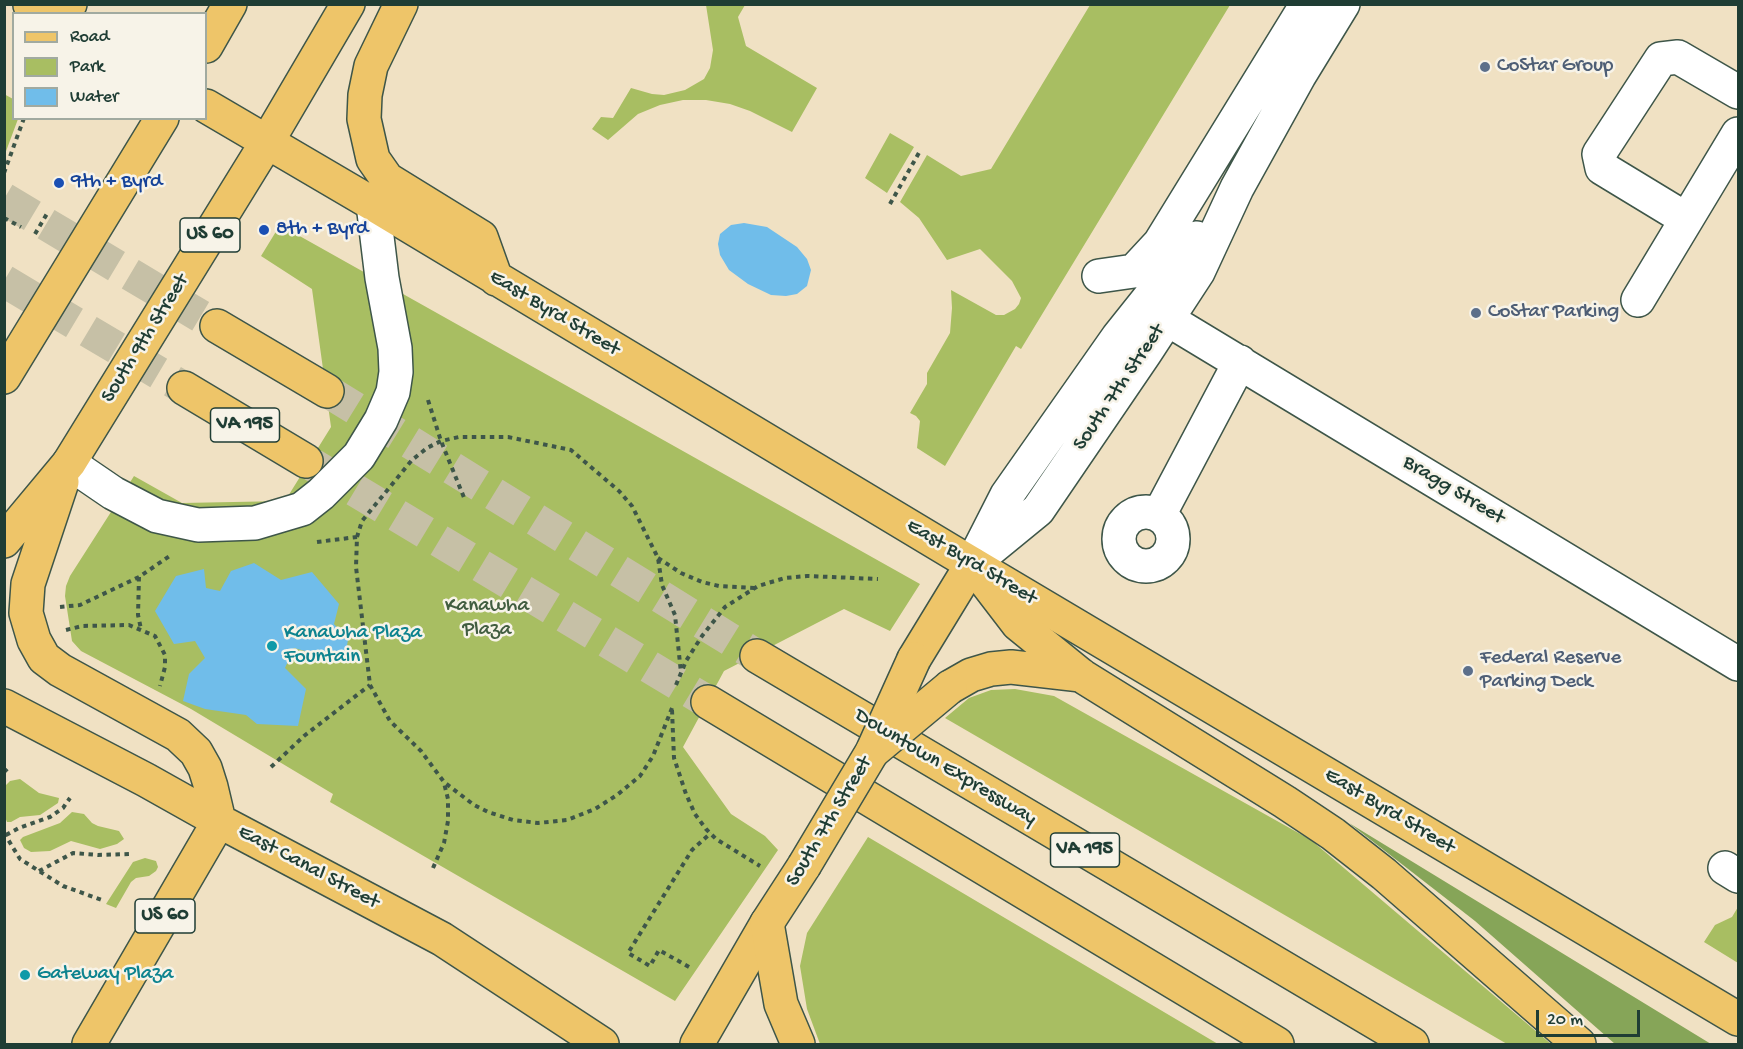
<!DOCTYPE html>
<style>
body{margin:0}
#map{position:relative;width:1743px;height:1049px;overflow:hidden;background:#f0e1c3;font-family:"Gochi Hand",sans-serif}
canvas{display:block}
.frame{position:absolute;inset:0;border:6px solid #1f3d34;pointer-events:none}
.legend{position:absolute;left:12px;top:12px;width:195px;height:108px;box-sizing:border-box;background:#f7f3e8;border:2px solid #a1aaa0;margin:0;padding:8px 10px;list-style:none;font-size:18px;color:#1f3d34}
.legend li{display:flex;align-items:center;gap:12px;height:30px}
.legend b{width:30px;border:2px solid #a1aaa0}
.scale{position:absolute;left:1536px;top:1010px;width:104px;height:27px;box-sizing:border-box;border:3px solid #1f3d34;border-top:0;padding-left:8px;font-size:18px;line-height:21px;white-space:nowrap;color:#1f3d34;-webkit-text-stroke:4px #f7f3e8;paint-order:stroke}
</style>
<div id="map">
<canvas width="1743" height="1049"></canvas>
<div class="frame"></div>
<ul class="legend">
<li><b style="height:8px;background:#eec569"></b>Road</li>
<li><b style="height:16px;background:#a8be62"></b>Park</li>
<li><b style="height:16px;background:#70bdea"></b>Water</li>
</ul>
<div class="scale">20 m</div>
</div>
<script>
const context = document.querySelector('canvas').getContext('2d');
context.lineJoin = 'round';
function fillPath(path, color) { context.fillStyle = color; context.fill(path, 'evenodd'); }
const shape = rows => new Path2D(rows.map(r => 'M' + r).join(''));
function trace(path, color, width, dash) { context.strokeStyle = color; context.lineWidth = width; context.lineCap = dash ? 'butt' : 'round'; context.setLineDash(dash || []); context.stroke(path); }
function label(font, color, halo, rows, align = 'center') {
  context.font = font + ' "Gochi Hand",sans-serif'; context.lineWidth = 5; context.setLineDash([]); context.textBaseline = 'middle'; context.strokeStyle = halo; context.fillStyle = color; for (const [text, x, y, turn = 0] of rows) {
    context.save(); context.translate(x, y); context.rotate((+turn || 0) * Math.PI / 180); context.textAlign = isNaN(turn) ? turn : align; if (halo) context.strokeText(text, 0, 0); context.fillText(text, 0, 0); context.restore();
  }
}
fillPath(shape([
 [706,5,745,5,738,17,746,46,817,88,792,132,750,111,730,104,706,100,683,100,660,105,638,114,608,140,592,129,601,117,613,118,631,88,652,94,664,95,685,90,704,79,710,68,713,50],
 [1090,5,1230,5,1021,349,1016,346,945,466,917,448,920,421,916,416,910,413,927,384,927,373,950,333,952,308,951,290,996,315,1004,315,1015,309,1019,304,1021,298,1012,281,980,249,947,260,919,218,900,202,927,155,961,176,991,169],
 [4,94,13,99,14,118,18,119,5,154],
 [890,133,914,147,887,193,865,178],
 [280,225,920,584,890,631,844,609,724,671,683,747,731,814,765,836,778,850,675,1001,330,802,333,794,191,709,81,651,72,641,65,596,66,586,70,576,134,476,182,503,285,501,331,427,312,289,261,256],
 [1015,689,1054,696,1311,840,1551,1044,1507,1044,945,718,969,698,991,690],
 [20,779,39,793,59,798,58,803,40,815,20,817,11,822,7,822,5,817,5,786,10,781],
 [72,812,84,814,92,823,98,826,119,831,124,839,117,844,100,849,71,841,50,851,31,852,24,848,20,840,23,837,60,823],
 [868,837,1218,1044,820,1044,807,1009,800,966,807,933],
 [145,858,156,861,158,867,156,871,149,876,136,878,131,882,116,908,106,904,133,862],
 [1738,907,1738,963,1704,942,1715,925,1732,917]
]), '#a8be62');
fillPath(shape([
 [1349,823,1711,1044,1615,1044,1475,921]
]), '#86a558');
fillPath(shape([
 [744,223,767,227,797,247,807,259,811,270,807,286,797,294,786,296,771,295,748,284,729,270,720,255,718,244,720,234,731,225],
 [254,563,281,580,312,572,339,604,334,624,348,640,344,662,294,648,285,668,306,689,298,726,257,724,246,715,205,709,183,701,189,674,205,658,195,641,174,644,155,611,176,576,204,569,206,588,220,591,231,571]
]), '#70bdea');
trace(shape([
 [4,199,217,326],
 [4,281,184,388],
 [327,391,757,656],
 [313,465,708,702]
]), '#c6c0a6', 33, [33, 16]);
const minor = shape([
 [1686,219,1602,168,1599,154,1661,59,1678,57,1738,92],
 [1099,276,1134,271,1160,243,1307,4],
 [1638,300,1738,134],
 [1167,319,1738,664],
 [69,463,113,493,157,516,198,525,255,523,302,509,321,494,359,456,381,420,393,392,396,372,395,348,382,278,373,204],
 '1119 539a27 27 0 1 1 54 0a27 27 0 1 1-54 0Z',
 [1159,515,1240,362],
 [977,554,1007,495,1118,337,1197,238],
 [972,564,1038,510,1145,353,1198,272,1237,188,1299,76,1343,4],
 [1725,868,1738,876]
]);
const major = shape([
 [401,4,371,66,365,95,364,119,373,159,387,179,481,237,496,279],
 [30,5,70,4],
 [206,46,230,4],
 [206,106,373,204,952,552,1738,1019],
 [4,377,162,118],
 [62,482,28,584,26,613,34,640,44,658,60,670,178,735,196,752,205,768,211,787,219,821],
 [4,541,69,463,267,142,348,4],
 [914,659,972,564],
 [4,706,146,780,219,821,442,939,602,1044],
 [89,1044,219,821],
 [697,1044,767,923,804,866]
]);
const highway = shape([
 [217,326,327,391],
 [184,388,306,461],
 [972,564,1018,624,1082,676,1285,802,1333,834,1384,874,1579,1044],
 [757,656,1412,1044],
 [950,687,971,675,991,669,1011,667,1081,675],
 [708,702,1277,1044],
 [767,923,781,1004,798,1044]
]);
trace(minor, '#3e5649', 36);
trace(major, '#3e5649', 36);
trace(highway, '#3e5649', 36);
trace(shape([
 [4,173,24,118],
 [890,204,920,151],
 [4,218,21,227],
 [35,234,48,212],
 [428,400,441,441,465,500],
 [317,542,357,537],
 [658,558,681,573,702,582,719,586,754,588],
 [139,577,138,615,141,629],
 [60,607,80,605,139,577,171,555],
 [66,630,82,626,129,625,155,636,165,655,165,667,160,686],
 [676,685,686,661,702,636,725,607,758,586,785,578,807,576,878,579],
 [672,708,653,756,640,776,617,795,595,809,567,820,538,823,513,820,488,812,474,805,444,782,421,751,390,721,370,685,356,567,357,537,362,521,412,460,427,448,441,441,459,437,508,437,571,450,619,491,632,506,658,558,662,585,675,615,681,673],
 [672,710,674,758,686,794,695,814,706,829,716,839,760,866],
 [271,767,304,736,370,685],
 [4,772,10,766],
 [4,833,20,859,63,886,102,900],
 [6,835,19,828,50,817,63,808,70,798],
 [433,868,444,843,448,821,448,799,444,783],
 [39,871,73,853,98,855,129,854],
 [689,967,659,950,650,966,628,953,692,850,711,833]
]), '#3e5649', 4, [4.5, 4.5]);
trace(minor, '#fff', 33);
trace(major, '#eec569', 33);
trace(highway, '#eec569', 33);
const majorBridge = shape([
 [804,866,872,752,914,659]
]);
const highwayBridge = shape([
 [872,752,950,687]
]);
trace(majorBridge, '#3e5649', 36, []);
trace(highwayBridge, '#3e5649', 36, []);
trace(majorBridge, '#eec569', 33);
trace(highwayBridge, '#eec569', 33);
for (const [x, y, r, color] of [
 [1485,67,6,"#5c6f8a"],
 [59,183,6,"#1a4fb4"],
 [264,230,6,"#1a4fb4"],
 [1476,313,6,"#5c6f8a"],
 [272,646,6,"#0f9aa8"],
 [1468,671,6,"#5c6f8a"],
 [25,975,6,"#0f9aa8"]
]) { const dot = new Path2D(); dot.arc(x, y, r, 0, 2 * Math.PI); context.fillStyle = color; context.fill(dot); trace(dot, '#f7f3e8', 2); }
for (const [x, y, w] of [
 [210,235,60],
 [245,425,69],
 [1085,850,69],
 [165,916,60]
]) { const box = new Path2D(); box.roundRect(x - w / 2, y - 17, w, 34, 4.5); context.fillStyle = '#f7f3e8'; context.fill(box); trace(box, '#1f3d34', 1.5); }
label('bold 20px', '#1f3d34', null, [
 ["US 60",210,235],
 ["VA 195",245,425],
 ["VA 195",1085,850],
 ["US 60",165,916]
]);
label('21px', '#4e5e75', '#f7f3e8', [
 ["CoStar Group",1497,67],
 ["CoStar Parking",1488,313],
 ["Federal Reserve",1480,659],
 ["Parking Deck",1480,683]
], 'left');
label('21px', '#164399', '#f7f3e8', [
 ["9th + Byrd",71,183],
 ["8th + Byrd",276,230]
], 'left');
label('21px', '#1f3d34', '#f7f3e8', [
 ["East Byrd Street",554,314,31],
 ["South 9th Street",146,339,-58],
 ["South 7th Street",1120,388,-56],
 ["Bragg Street",1453,491,31],
 ["East Byrd Street",971,563,31],
 ["Downtown Expressway",945,768,31],
 ["East Byrd Street",1389,812,31],
 ["South 7th Street",830,822,-59],
 ["East Canal Street",308,868,28]
]);
label('21px', '#415d40', '#f7f3e8', [
 ["Kanawha",487,607],
 ["Plaza",487,631]
]);
label('21px', '#0d838f', '#f7f3e8', [
 ["Kanawha Plaza",284,634],
 ["Fountain",284,658],
 ["Gateway Plaza",37,975]
], 'left');
</script>
